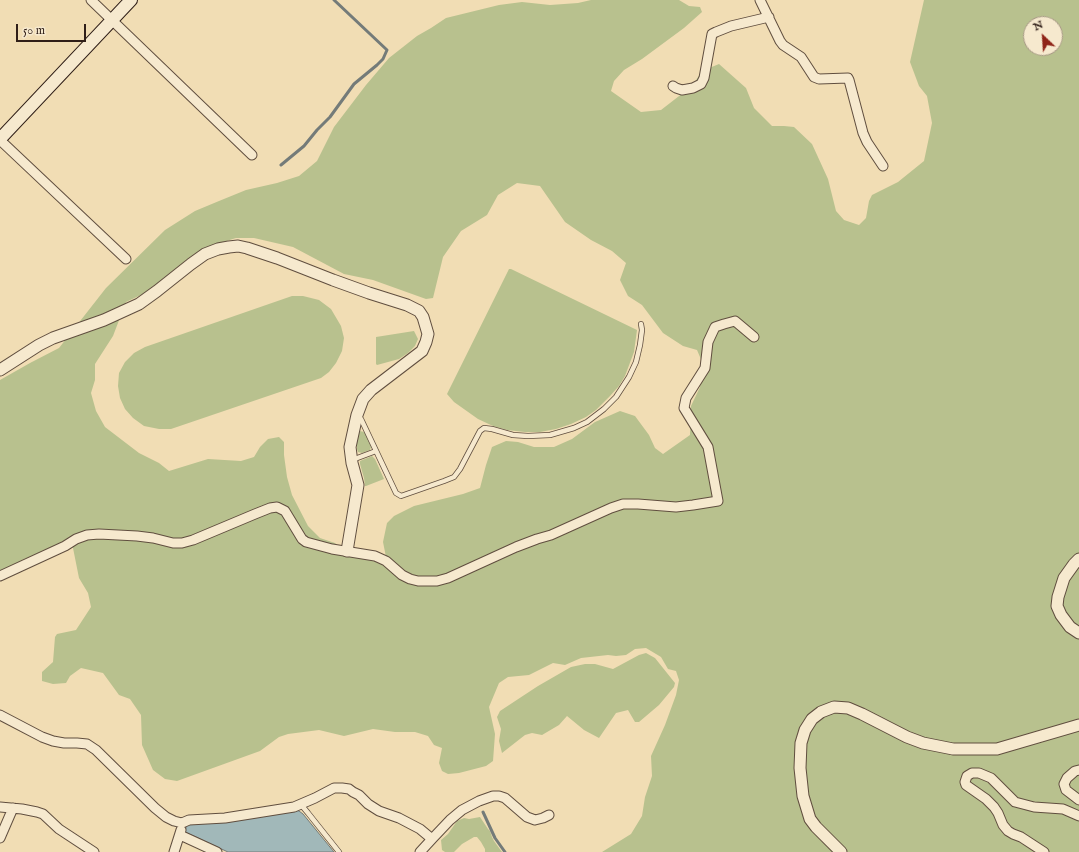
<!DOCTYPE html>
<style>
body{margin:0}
#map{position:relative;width:1079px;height:852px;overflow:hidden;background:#f1ddb4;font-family:"IM FELL English",serif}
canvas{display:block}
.north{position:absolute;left:1023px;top:16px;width:40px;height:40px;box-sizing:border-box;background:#f6e9ce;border:1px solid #a79885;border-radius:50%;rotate:335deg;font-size:11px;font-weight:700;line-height:16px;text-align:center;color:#301f18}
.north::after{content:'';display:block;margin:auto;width:14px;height:18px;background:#8f2418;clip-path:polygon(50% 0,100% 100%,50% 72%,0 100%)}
.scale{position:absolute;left:16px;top:24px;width:70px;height:18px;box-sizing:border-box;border:2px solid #301f18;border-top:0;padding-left:5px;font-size:12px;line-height:14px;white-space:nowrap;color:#301f18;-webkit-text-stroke:3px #f6e9ce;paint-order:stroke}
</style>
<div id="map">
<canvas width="1079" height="852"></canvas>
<div class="north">N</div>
<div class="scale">50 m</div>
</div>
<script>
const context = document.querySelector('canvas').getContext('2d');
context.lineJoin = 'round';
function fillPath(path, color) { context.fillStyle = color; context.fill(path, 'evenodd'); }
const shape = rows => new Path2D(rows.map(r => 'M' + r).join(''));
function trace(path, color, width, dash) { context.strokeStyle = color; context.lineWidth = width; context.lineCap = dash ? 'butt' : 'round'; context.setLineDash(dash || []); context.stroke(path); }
fillPath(shape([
 [591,0,679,0,689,6,700,7,702,12,684,28,642,59,624,70,614,81,611,91,641,112,661,110,692,86,702,71,719,64,746,88,754,108,772,126,784,126,794,127,812,144,828,179,836,211,844,220,859,225,866,218,869,201,872,195,898,182,924,161,932,123,927,96,919,86,910,62,924,0,1079,0,1079,852,602,852,631,834,642,816,645,797,652,776,651,756,665,725,676,695,679,680,676,671,668,669,661,657,646,648,635,649,626,655,616,656,608,655,581,658,565,665,553,663,529,675,508,677,499,683,489,707,495,734,493,761,486,766,459,773,448,774,442,771,439,763,442,748,434,745,428,736,415,732,395,732,373,729,344,736,319,730,288,734,279,737,260,751,177,781,165,779,153,770,142,745,141,715,130,699,119,695,103,673,81,668,70,676,66,683,53,684,42,681,42,672,53,662,55,637,57,634,76,630,91,607,88,593,79,578,73,548,62,542,39,554,24,559,0,573,0,380,30,363,59,348,106,288,165,230,195,211,219,201,246,190,277,183,299,176,317,161,334,127,366,85,389,58,417,36,431,28,446,18,499,5,522,2,550,5,578,3],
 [1031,24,1055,24,1055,48,1031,48],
 [517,183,540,186,565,222,591,240,612,251,626,263,620,280,628,296,642,305,663,333,683,346,697,350,703,364,700,387,691,406,690,435,663,454,655,448,649,435,635,416,620,411,595,422,572,439,554,447,534,447,518,442,506,441,492,447,486,465,480,488,463,494,414,506,394,516,387,523,383,542,386,557,380,564,371,558,346,553,335,543,320,538,308,526,292,495,287,477,284,455,284,442,279,437,268,439,260,447,254,457,241,461,208,459,169,471,159,463,139,453,105,427,96,411,91,393,95,380,95,364,113,336,126,302,143,294,159,282,185,261,214,245,236,238,254,238,293,247,344,274,373,280,426,299,433,298,443,257,461,231,487,215,498,195],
 [509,269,511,269,637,330,634,352,625,376,619,386,610,396,596,410,586,417,571,424,556,429,540,432,525,432,507,430,493,426,478,419,454,402,447,394],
 [292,296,303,296,319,300,331,309,341,326,344,338,342,351,336,363,329,372,321,378,171,429,159,429,144,426,133,418,125,409,120,398,118,386,119,373,125,362,134,353,145,347],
 [414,331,418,339,415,346,408,353,399,359,377,365,376,364,376,337],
 [360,431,364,432,366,434,371,447,370,450,362,453,358,452,357,449,357,436],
 [372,456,375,459,384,479,366,486,365,486,364,478,360,464,360,461],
 [646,653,655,658,675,683,674,687,659,705,639,722,635,722,628,710,616,713,599,738,584,730,567,716,559,725,542,735,532,733,525,735,502,753,499,741,501,729,497,717,500,711,538,686,571,667,585,664,595,664,613,669,639,655],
 [480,817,488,829,490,831,492,837,494,841,502,852,485,852,485,849,481,842,477,837,474,837,462,844,454,852,445,852,442,850,441,840,448,834,457,821,464,818,469,819]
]), '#b8c18e');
const water = shape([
 [295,810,299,811,303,814,334,852,228,852,185,832,187,823,295,810]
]);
fillPath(water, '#a1b8b9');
trace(water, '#747b79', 1);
trace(shape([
 [281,165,304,146,317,130,330,117,354,84,377,65,383,59,387,50,334,0],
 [483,812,495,838,505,852]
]), '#747b79', 3);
const service = shape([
 [358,416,361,419,396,493,401,496,444,481,454,477,460,469,480,431,484,428,492,429,513,435,528,436,550,435,574,428,587,422,604,409,616,397,629,377,636,362,640,345,642,330,641,324],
 [352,460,376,451],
 [299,805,303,807,308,813,339,852]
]);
const minor = shape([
 [91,0,252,155],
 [760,0,780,41,783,45,801,57,814,77,819,79,848,78,849,80,863,133,867,142,883,166],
 [673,86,676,88,682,90,693,88,701,84,704,78,712,34,716,32,731,26,769,17],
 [0,140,126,259],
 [0,576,65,546,76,539,87,535,99,534,137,536,153,538,173,543,182,543,193,540,255,514,270,508,277,507,285,511,302,539,306,542,332,549,375,556,386,561,402,575,410,579,418,581,437,581,448,578,516,547,537,539,551,535,611,508,623,504,638,504,676,507,693,505,718,501,708,447,684,408,686,398,705,368,708,342,715,327,724,324,735,321,754,337],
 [0,715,42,737,53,741,64,743,77,743,87,744,96,750,155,808,166,817,174,821,182,823,189,820,225,818,294,807,315,798,334,788,342,788,349,789,353,792,359,795,368,804,379,811,399,818,420,829,432,839,420,852],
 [1079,770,1075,771,1067,778,1064,784,1066,790,1079,800],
 [0,807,22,809,37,812,43,814,59,829,94,852],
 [180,835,217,852],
 [0,838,13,808],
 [432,839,450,820,462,810,479,801,493,796,499,796,505,798,527,817,535,820,543,818,549,815],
 [174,852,181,830],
 [1044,852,1021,837,1013,834,1008,831,1003,825,998,813,994,807,986,799,966,785,965,782,967,776,972,773,979,773,991,778,1015,802,1034,807,1063,809,1079,816]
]);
const tertiary = shape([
 [0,370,39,345,53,338,104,320,139,304,157,291,191,264,205,254,218,249,229,247,238,246,247,248,277,258,333,280,369,293,407,305,419,311,423,317,428,334,426,342,422,351,371,390,363,399,357,415,350,447,352,463,358,485,347,551],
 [1079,559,1074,564,1064,578,1058,597,1057,606,1061,615,1070,627,1079,633],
 [841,852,816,827,810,819,803,796,800,768,801,743,805,730,812,719,821,712,834,707,848,708,862,714,907,737,923,743,953,749,997,749,1079,725]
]);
const secondary = shape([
 [0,139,131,0]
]);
trace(service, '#604e3f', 6);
trace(minor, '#604e3f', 11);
trace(tertiary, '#604e3f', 13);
trace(secondary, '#301f18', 14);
trace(service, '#f6e9ce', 4.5);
trace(minor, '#f6e9ce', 9);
trace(tertiary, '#f6e9ce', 11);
trace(secondary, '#f6e9ce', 12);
</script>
